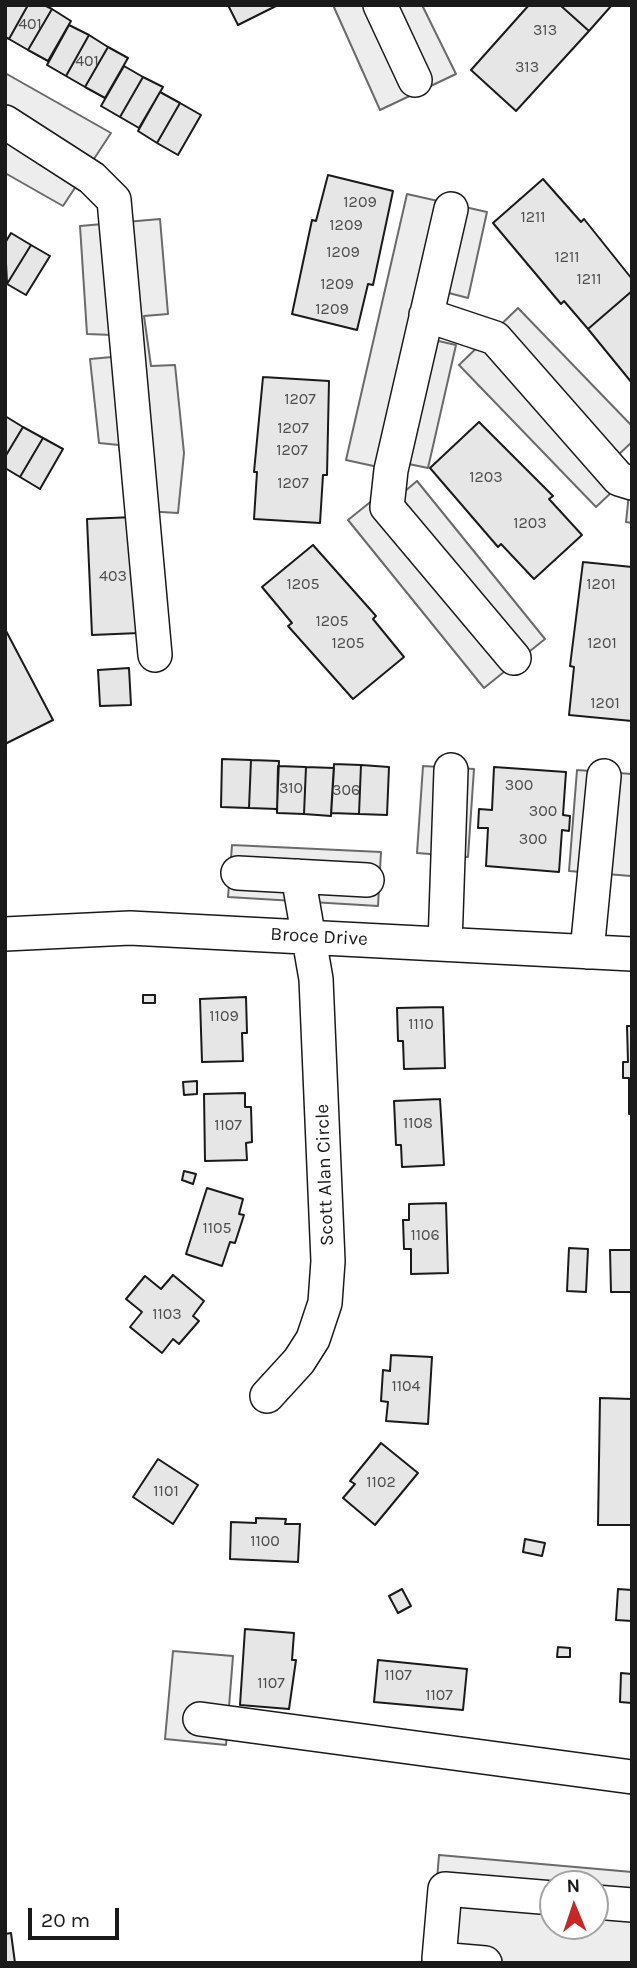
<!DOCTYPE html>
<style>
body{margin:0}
#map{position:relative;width:637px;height:1968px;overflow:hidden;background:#fff;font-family:Karla,sans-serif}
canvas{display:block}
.frame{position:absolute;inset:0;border:7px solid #1a1a1a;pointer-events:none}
.north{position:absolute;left:539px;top:1870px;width:70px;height:70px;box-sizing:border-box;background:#fff;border:2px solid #a3a3a3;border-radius:50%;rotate:358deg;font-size:19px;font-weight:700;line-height:28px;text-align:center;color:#1a1a1a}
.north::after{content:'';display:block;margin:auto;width:24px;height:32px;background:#c62828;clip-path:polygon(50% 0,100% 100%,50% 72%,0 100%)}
.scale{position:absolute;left:28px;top:1908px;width:91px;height:32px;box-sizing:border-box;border:4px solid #1a1a1a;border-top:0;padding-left:9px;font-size:21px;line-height:24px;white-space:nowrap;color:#1a1a1a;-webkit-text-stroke:5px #fff;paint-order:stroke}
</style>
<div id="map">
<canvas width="637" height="1968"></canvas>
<div class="frame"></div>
<div class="north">N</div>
<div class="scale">20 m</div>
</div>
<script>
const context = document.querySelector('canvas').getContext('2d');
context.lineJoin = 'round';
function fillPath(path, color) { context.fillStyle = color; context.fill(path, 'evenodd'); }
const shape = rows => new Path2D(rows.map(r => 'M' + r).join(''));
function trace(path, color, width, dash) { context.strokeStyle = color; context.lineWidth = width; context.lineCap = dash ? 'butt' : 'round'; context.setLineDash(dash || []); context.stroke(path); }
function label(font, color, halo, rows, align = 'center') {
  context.font = font + ' Karla,sans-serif'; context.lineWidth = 5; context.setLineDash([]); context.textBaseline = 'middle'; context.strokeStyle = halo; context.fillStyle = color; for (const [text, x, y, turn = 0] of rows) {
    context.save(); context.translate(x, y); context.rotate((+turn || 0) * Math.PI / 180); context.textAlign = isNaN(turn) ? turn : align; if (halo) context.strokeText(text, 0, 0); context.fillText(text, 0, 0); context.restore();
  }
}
const parking = shape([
 [333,5,422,5,456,74,380,110,333,5],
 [5,73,111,133,63,206,5,173,5,73],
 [407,194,487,212,468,298,445,292,434,340,456,345,428,468,404,463,401,472,346,460,407,194],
 [160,219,168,314,144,316,151,366,175,365,184,453,178,513,128,510,119,445,99,443,90,359,112,357,113,335,87,334,80,226,160,219],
 [518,308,632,426,632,442,617,456,632,472,632,523,626,522,631,474,596,507,459,365,518,308],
 [417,481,545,639,484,688,348,520,389,487,398,497,417,481],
 [423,766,474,769,468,857,417,853,423,766],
 [577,770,632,774,631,876,569,871,577,770],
 [232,845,381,852,378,906,228,897,232,845],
 [173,1651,233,1656,226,1745,165,1739,173,1651],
 [439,1855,632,1872,632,1963,430,1963,439,1855],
 [553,1884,595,1884,595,1926,553,1926,553,1884]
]);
fillPath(parking, '#ededed');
trace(parking, '#6a6a6a', 2);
const building = shape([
 [5,5,28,5,9,39,5,37,5,5],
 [28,5,44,5,52,9,28,50,9,39,28,5],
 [228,5,278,5,238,25,228,5],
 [529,5,560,5,589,31,516,111,471,70,529,5],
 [560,5,612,5,589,31,560,5],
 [52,9,71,21,48,61,28,50,52,9],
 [69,25,89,35,66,76,47,65,69,25],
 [89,35,108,47,85,87,66,76,89,35],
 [108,47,128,58,105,98,85,87,108,47],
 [124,66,143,77,120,117,101,106,124,66],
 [143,77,163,87,139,128,120,117,143,77],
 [160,92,180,103,157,143,138,131,160,92],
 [180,103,201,115,178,155,157,143,180,103],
 [328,175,393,191,373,285,368,284,357,330,292,314,312,220,316,221,328,175],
 [543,179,581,222,584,219,632,279,632,291,588,329,564,301,561,304,493,223,543,179],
 [11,233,31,245,7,284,5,243,11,233],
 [31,245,50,256,26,295,7,284,31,245],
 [632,291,632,383,588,329,632,291],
 [263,377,329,381,327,475,323,475,320,523,254,519,257,472,254,472,263,377],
 [5,416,23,427,5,457,5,416],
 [479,422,553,496,549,499,582,535,534,579,501,544,498,547,430,468,479,422],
 [23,427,43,438,20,477,5,468,5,457,23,427],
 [43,438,63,449,40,489,20,477,43,438],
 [134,517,139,633,92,635,87,519,134,517],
 [313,545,376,616,373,619,404,657,353,699,288,626,292,623,262,587,313,545],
 [583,562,632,567,632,721,569,715,574,667,570,666,583,562],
 [5,629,53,720,5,744,5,629],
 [129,668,131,705,100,706,98,670,129,668],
 [222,759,251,760,249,808,221,807,222,759],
 [251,760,279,761,277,809,249,808,251,760],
 [334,764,361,765,359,814,331,813,334,764],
 [361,765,389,767,387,815,359,814,361,765],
 [278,766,306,767,304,814,277,813,278,766],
 [306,767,334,768,331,816,304,814,306,767],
 [494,767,566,772,563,815,570,816,569,831,562,830,559,872,486,866,488,828,478,828,479,809,492,810,494,767],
 [143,995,155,995,155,1003,143,1003,143,995],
 [246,997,247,1033,242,1033,243,1061,202,1062,200,999,246,997],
 [443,1007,445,1068,404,1069,403,1041,398,1041,397,1008,443,1007],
 [627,1026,632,1026,632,1114,629,1114,629,1078,623,1078,623,1062,628,1062,627,1026],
 [197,1081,197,1094,184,1095,183,1082,197,1081],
 [245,1093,245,1107,251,1107,252,1142,246,1143,247,1160,205,1161,204,1094,245,1093],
 [440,1099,444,1165,402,1167,401,1145,396,1145,394,1101,440,1099],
 [184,1171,196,1174,193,1184,182,1180,184,1171],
 [207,1188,243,1199,239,1214,244,1215,235,1243,230,1242,222,1266,186,1254,207,1188],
 [446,1203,448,1273,411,1274,411,1249,404,1249,403,1220,409,1220,409,1204,446,1203],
 [569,1248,588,1249,586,1292,567,1291,569,1248],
 [610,1250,632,1250,632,1292,611,1292,610,1250],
 [173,1275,204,1301,193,1316,199,1321,179,1344,173,1339,162,1353,130,1327,142,1312,126,1299,145,1276,161,1289,173,1275],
 [391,1355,432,1357,428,1424,386,1421,388,1402,381,1401,383,1370,390,1371,391,1355],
 [600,1398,632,1399,632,1525,598,1525,600,1398],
 [381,1443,418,1473,375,1525,343,1498,355,1484,350,1481,381,1443],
 [158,1459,198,1485,173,1524,133,1497,158,1459],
 [256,1518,286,1519,285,1524,300,1524,298,1562,230,1559,231,1522,256,1523,256,1518],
 [525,1539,545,1543,542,1556,523,1552,525,1539],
 [402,1589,411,1606,398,1613,389,1596,402,1589],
 [618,1589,632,1590,632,1621,616,1620,618,1589],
 [245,1629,294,1633,292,1660,296,1660,289,1709,240,1705,245,1629],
 [558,1647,570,1648,570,1657,557,1657,558,1647],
 [378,1660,467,1669,463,1710,374,1702,378,1660],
 [621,1673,632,1674,632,1703,620,1702,621,1673],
 [11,1933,15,1963,5,1963,5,1934,11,1933]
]);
fillPath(building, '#e6e6e6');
trace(building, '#1a1a1a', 2);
const minor = shape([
 [380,5,415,80],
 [5,122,92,178,114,200,155,655],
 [451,209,391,470,387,507,514,658],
 [426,315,495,338,619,479,632,483],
 [238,873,367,880],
 [5,934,130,928,632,954],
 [445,944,451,770],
 [587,952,604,776],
 [267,1396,299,1361,313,1339,325,1303,328,1261,316,979,298,876],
 [200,1719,632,1777],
 [595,1902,632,1905],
 [485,1963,439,1959,445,1889,553,1898]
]);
trace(minor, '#1a1a1a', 36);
trace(minor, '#fff', 33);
label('16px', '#4d4d4d', null, [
 ["401",30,24],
 ["313",545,30],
 ["401",87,61],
 ["313",527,67],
 ["1209",360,202],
 ["1211",533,217],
 ["1209",346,225],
 ["1209",343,252],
 ["1211",567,257],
 ["1211",589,279],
 ["1209",337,284],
 ["1209",332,309],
 ["1207",300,399],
 ["1207",293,428],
 ["1207",292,450],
 ["1203",486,477],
 ["1207",293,483],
 ["1203",530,523],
 ["403",113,576],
 ["1205",303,584],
 ["1201",601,584],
 ["1205",332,621],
 ["1205",348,643],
 ["1201",602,643],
 ["1201",605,703],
 ["300",519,785],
 ["310",291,788],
 ["306",346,790],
 ["300",543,811],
 ["300",533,839],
 ["1109",224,1016],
 ["1110",421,1024],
 ["1108",418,1123],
 ["1107",228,1125],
 ["1105",217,1228],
 ["1106",425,1235],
 ["1103",167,1314],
 ["1104",406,1386],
 ["1102",381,1482],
 ["1101",166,1491],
 ["1100",265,1541],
 ["1107",398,1675],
 ["1107",271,1683],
 ["1107",439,1695]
]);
label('19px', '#1a1a1a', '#fff', [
 ["Broce Drive",319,937,3],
 ["Scott Alan Circle",325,1175,-92]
]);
</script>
